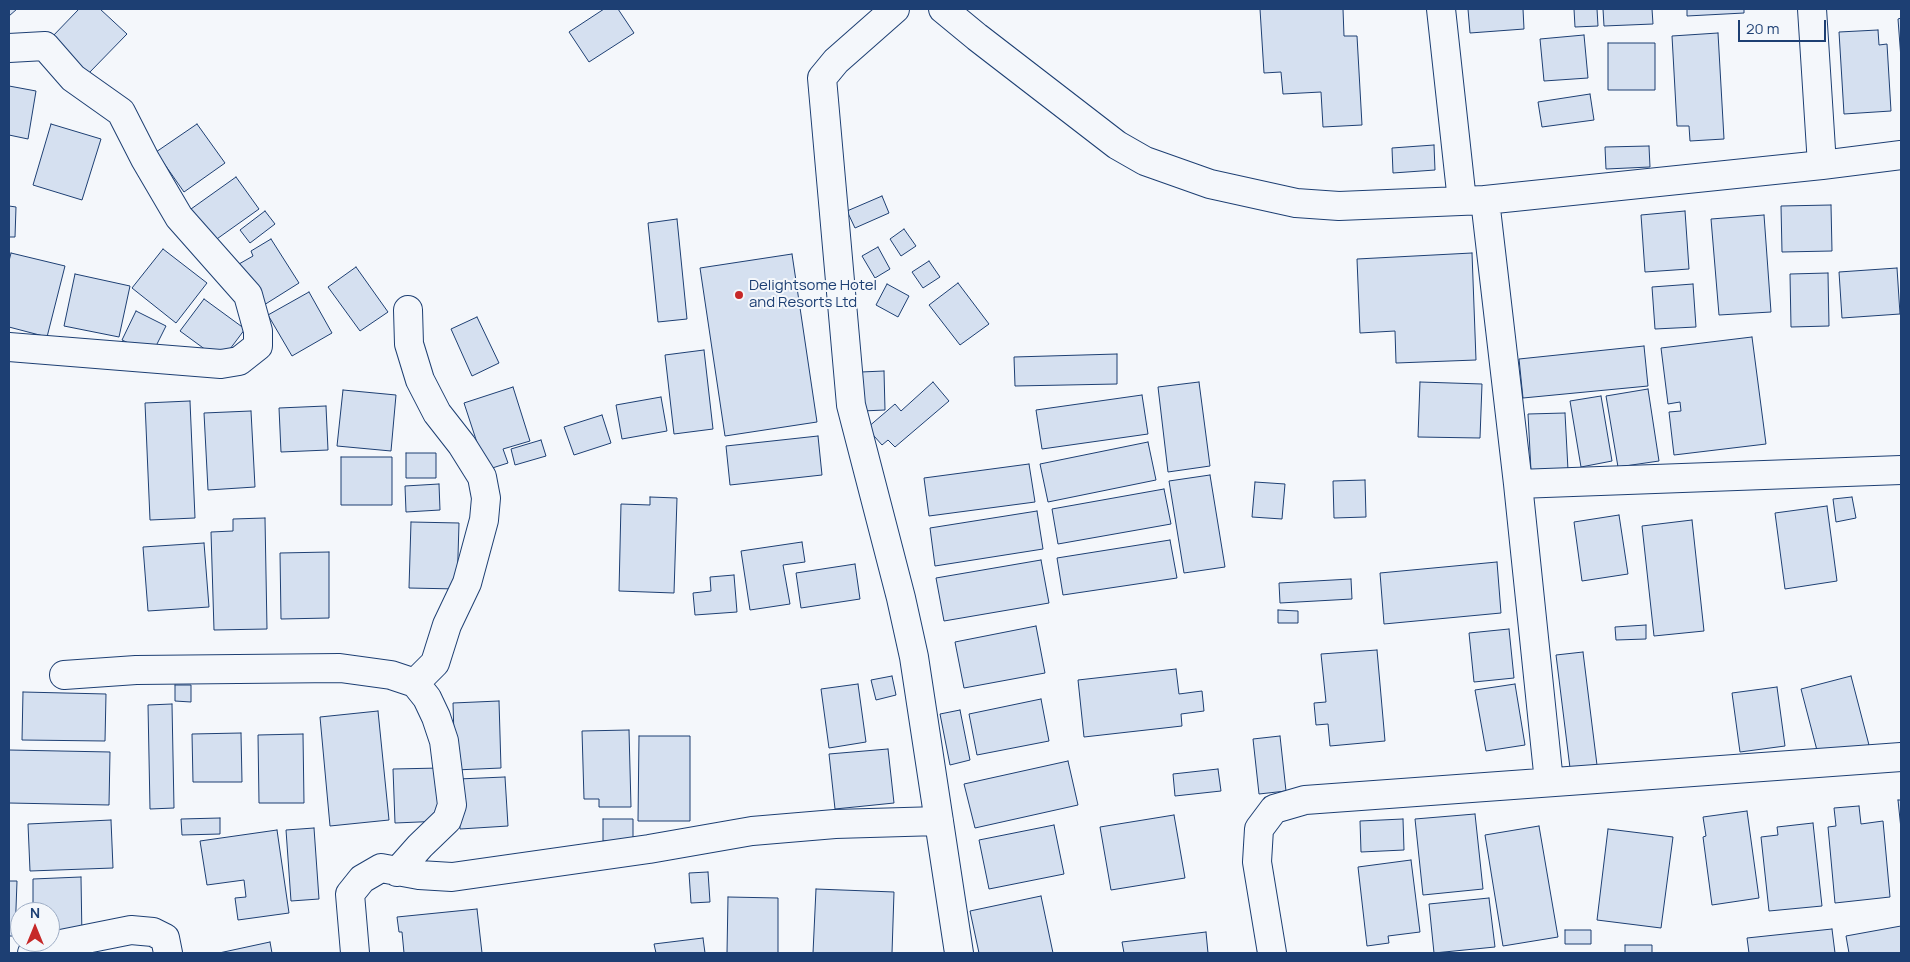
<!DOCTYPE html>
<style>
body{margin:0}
#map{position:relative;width:1910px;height:962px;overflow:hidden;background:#f4f7fb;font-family:Manrope,sans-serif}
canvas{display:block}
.frame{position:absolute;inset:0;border:10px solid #1d3f73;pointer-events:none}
.north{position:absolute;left:10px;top:902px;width:50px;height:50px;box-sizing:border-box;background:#f4f7fb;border:1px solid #9eadc5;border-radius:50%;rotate:0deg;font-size:14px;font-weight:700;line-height:20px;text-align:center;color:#1d3f73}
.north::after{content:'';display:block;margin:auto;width:18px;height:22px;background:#c62828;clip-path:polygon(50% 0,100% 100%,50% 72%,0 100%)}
.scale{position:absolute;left:1738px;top:20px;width:88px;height:22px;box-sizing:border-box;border:2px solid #1d3f73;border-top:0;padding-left:6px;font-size:15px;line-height:18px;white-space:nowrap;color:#1d3f73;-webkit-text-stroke:4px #f4f7fb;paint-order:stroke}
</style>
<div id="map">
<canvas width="1910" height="962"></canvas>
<div class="frame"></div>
<div class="north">N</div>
<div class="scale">20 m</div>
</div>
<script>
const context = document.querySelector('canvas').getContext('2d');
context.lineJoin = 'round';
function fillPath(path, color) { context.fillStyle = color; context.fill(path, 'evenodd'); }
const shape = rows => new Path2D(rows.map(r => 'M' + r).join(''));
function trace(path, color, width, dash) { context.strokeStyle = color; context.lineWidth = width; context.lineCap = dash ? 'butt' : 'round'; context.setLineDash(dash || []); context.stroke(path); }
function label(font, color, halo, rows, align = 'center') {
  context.font = font + ' Manrope,sans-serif'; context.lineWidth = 4; context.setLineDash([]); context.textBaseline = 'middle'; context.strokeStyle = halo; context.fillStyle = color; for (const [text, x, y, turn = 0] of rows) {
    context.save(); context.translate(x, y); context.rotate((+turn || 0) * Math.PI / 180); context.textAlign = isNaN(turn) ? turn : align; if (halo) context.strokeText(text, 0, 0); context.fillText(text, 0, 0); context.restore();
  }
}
const building = shape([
 [9,9,17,9,9,16,9,9],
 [79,9,100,9,127,34,88,74,51,38,79,9],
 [604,9,618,9,634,33,589,62,569,32,604,9],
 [1260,9,1343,9,1344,36,1357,36,1362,125,1323,127,1321,92,1283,94,1281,72,1264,73,1260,9],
 [1468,9,1523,9,1524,29,1470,33,1468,9],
 [1574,9,1597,9,1598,26,1575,27,1574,9],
 [1603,9,1652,9,1653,24,1604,26,1603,9],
 [1687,9,1744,9,1744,13,1687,16,1687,9],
 [1901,18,1901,59,1898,19,1901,18],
 [1878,30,1879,45,1887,44,1891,111,1844,114,1839,32,1878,30],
 [1718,33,1724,139,1690,141,1689,126,1677,126,1672,36,1718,33],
 [1584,35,1588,78,1544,81,1540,39,1584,35],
 [1608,43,1655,43,1655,90,1608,90,1608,43],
 [9,86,36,91,28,139,9,135,9,86],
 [1590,94,1594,120,1542,127,1538,102,1590,94],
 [51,124,101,139,82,200,33,185,51,124],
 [197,124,225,163,184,192,156,152,197,124],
 [1434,145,1435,170,1393,173,1392,148,1434,145],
 [1649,146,1650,167,1606,169,1605,147,1649,146],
 [236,177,259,209,214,241,191,209,236,177],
 [882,196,889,213,855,228,847,211,882,196],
 [1831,205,1832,251,1782,252,1781,206,1831,205],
 [9,206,16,207,15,237,9,237,9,206],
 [265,211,275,224,250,243,240,230,265,211],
 [1685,211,1689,269,1645,272,1641,215,1685,211],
 [1764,215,1771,312,1719,315,1711,219,1764,215],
 [677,219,687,319,658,322,648,223,677,219],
 [904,229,916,246,901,256,890,239,904,229],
 [271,239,299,283,264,305,239,264,253,256,251,251,271,239],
 [878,247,890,269,875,278,862,256,878,247],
 [163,249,207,283,176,323,132,288,163,249],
 [11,253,65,266,47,337,9,327,9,261,11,253],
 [1472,253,1476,360,1396,363,1395,331,1360,333,1357,259,1472,253],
 [792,254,817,422,725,436,700,268,792,254],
 [929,261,940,277,923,288,912,272,929,261],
 [356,267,388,312,360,331,328,287,356,267],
 [1897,268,1900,314,1842,318,1839,272,1897,268],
 [1828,273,1829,326,1791,327,1790,274,1828,273],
 [75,274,130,286,119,337,64,326,75,274],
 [958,283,989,324,960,345,929,305,958,283],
 [887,284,909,296,898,317,876,305,887,284],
 [1693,284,1696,327,1655,329,1652,287,1693,284],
 [309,292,332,333,292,356,268,315,309,292],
 [204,299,245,329,221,361,180,331,204,299],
 [136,311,166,326,152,354,122,340,136,311],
 [477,317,499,363,472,376,451,329,477,317],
 [1752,337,1766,444,1674,455,1669,412,1681,411,1680,402,1668,404,1661,348,1752,337],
 [1644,346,1648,386,1523,398,1519,359,1644,346],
 [704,350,713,429,674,434,665,355,704,350],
 [1117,354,1117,384,1015,386,1014,357,1117,354],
 [884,371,885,410,862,411,861,372,884,371],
 [933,382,949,401,895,447,888,440,882,445,867,428,895,404,901,411,933,382],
 [1199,382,1210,466,1168,472,1158,387,1199,382],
 [1420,382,1482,384,1480,438,1418,437,1420,382],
 [513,387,530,441,503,449,508,463,486,470,464,403,513,387],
 [1648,389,1659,461,1618,467,1606,396,1648,389],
 [343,390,396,395,391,451,337,446,343,390],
 [1142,395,1148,434,1042,449,1036,410,1142,395],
 [1601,396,1612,461,1581,467,1570,401,1601,396],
 [661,397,667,431,622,439,616,405,661,397],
 [190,401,195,518,150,520,145,403,190,401],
 [326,406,328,450,281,452,279,408,326,406],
 [251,411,255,487,208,490,204,413,251,411],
 [1565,413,1568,470,1531,471,1528,414,1565,413],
 [602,415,611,443,574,455,564,427,602,415],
 [818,436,822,475,730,485,726,446,818,436],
 [541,440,546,456,515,465,511,449,541,440],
 [1148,442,1156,480,1048,502,1040,464,1148,442],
 [406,453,436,453,436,478,406,478,406,453],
 [341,457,392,457,392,505,341,505,341,457],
 [1029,464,1035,502,929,516,924,478,1029,464],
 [1210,475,1225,567,1184,573,1169,481,1210,475],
 [1365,480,1366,517,1334,518,1333,481,1365,480],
 [1255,482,1285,484,1282,519,1252,517,1255,482],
 [439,484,440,510,406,512,405,486,439,484],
 [1164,489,1171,524,1058,544,1052,509,1164,489],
 [650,497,677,498,674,593,619,591,621,504,650,505,650,497],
 [1852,497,1856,518,1836,522,1833,499,1852,497],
 [1827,506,1837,581,1785,589,1775,513,1827,506],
 [1037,511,1043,549,935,566,930,528,1037,511],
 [1619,515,1628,574,1582,581,1574,522,1619,515],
 [265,518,267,629,214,630,211,532,233,531,233,519,265,518],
 [1692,520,1704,631,1654,636,1642,526,1692,520],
 [411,522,459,523,457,589,409,588,411,522],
 [1170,540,1177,578,1063,595,1057,558,1170,540],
 [802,542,805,562,783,565,790,604,750,610,741,551,802,542],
 [204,543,209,607,148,611,143,547,204,543],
 [329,552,329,618,281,619,280,553,329,552],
 [1041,560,1049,603,944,621,936,578,1041,560],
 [1497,562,1501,613,1384,624,1380,573,1497,562],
 [855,564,860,599,801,608,796,573,855,564],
 [734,575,737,612,695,615,693,593,711,591,710,577,734,575],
 [1351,579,1352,599,1280,603,1279,583,1351,579],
 [1278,610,1298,611,1298,623,1278,623,1278,610],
 [1646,625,1646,639,1616,640,1615,627,1646,625],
 [1036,626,1045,673,964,688,955,642,1036,626],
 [1509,629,1514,678,1474,682,1469,633,1509,629],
 [1377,650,1385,741,1330,746,1328,724,1316,725,1314,703,1326,702,1321,654,1377,650],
 [1583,652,1597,765,1570,768,1556,655,1583,652],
 [1176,669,1179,694,1202,691,1204,711,1181,714,1182,726,1084,737,1078,680,1176,669],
 [892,676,896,695,876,700,871,680,892,676],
 [1851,676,1869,745,1819,758,1801,689,1851,676],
 [858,684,866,742,829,748,821,689,858,684],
 [1515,684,1525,745,1486,751,1475,690,1515,684],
 [175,685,191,685,191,702,175,701,175,685],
 [1777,687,1785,746,1740,752,1732,693,1777,687],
 [23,692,106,694,105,741,22,740,23,692],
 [1041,699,1049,741,977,755,969,714,1041,699],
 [499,701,501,768,455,770,453,703,499,701],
 [172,704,174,808,150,809,148,705,172,704],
 [960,710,970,760,950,765,940,714,960,710],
 [378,711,389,820,330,826,320,717,378,711],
 [629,730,631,807,599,807,599,799,584,799,582,731,629,730],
 [241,733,242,782,193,782,192,734,241,733],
 [303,734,304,803,259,803,258,735,303,734],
 [639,736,690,736,690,821,638,821,639,736],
 [1280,736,1286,791,1259,794,1253,739,1280,736],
 [888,749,894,803,835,809,829,754,888,749],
 [9,750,110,752,109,805,9,803,9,750],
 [1068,761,1078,805,975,828,964,784,1068,761],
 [441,768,443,821,395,823,393,769,441,768],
 [1218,769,1221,791,1175,796,1173,774,1218,769],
 [505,777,508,826,460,829,458,779,505,777],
 [1898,800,1901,800,1901,829,1898,800],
 [1859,806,1861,824,1883,821,1890,897,1835,903,1828,827,1836,826,1834,808,1859,806],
 [1747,811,1759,898,1712,905,1703,837,1706,836,1703,817,1747,811],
 [1475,814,1483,889,1423,895,1415,819,1475,814],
 [1174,815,1185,878,1111,890,1100,827,1174,815],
 [220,818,220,834,182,835,181,819,220,818],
 [603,819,633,819,633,840,603,841,603,819],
 [1403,819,1404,850,1361,852,1360,821,1403,819],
 [111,820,113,868,30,871,28,824,111,820],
 [1813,823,1822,906,1769,911,1761,837,1778,835,1777,827,1813,823],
 [1054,825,1064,874,989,889,979,840,1054,825],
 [1539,826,1558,937,1503,946,1485,835,1539,826],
 [314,828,319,899,291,901,286,830,314,828],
 [1608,829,1673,837,1661,928,1597,920,1608,829],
 [277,830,289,913,238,920,235,898,246,897,244,880,207,885,200,841,277,830],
 [1411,860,1420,932,1388,936,1389,943,1367,946,1358,867,1411,860],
 [708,872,710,902,691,903,689,873,708,872],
 [81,877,82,939,50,940,50,912,33,912,33,879,81,877],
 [9,881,17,881,15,936,9,936,9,881],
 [816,889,894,892,892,953,813,953,816,889],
 [1041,896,1053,953,979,953,970,911,1041,896],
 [728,897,778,898,778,953,727,953,728,897],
 [1489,898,1495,947,1434,953,1429,904,1489,898],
 [477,909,482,953,404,953,402,932,399,932,397,917,477,909],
 [1901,926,1901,953,1849,953,1846,936,1901,926],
 [1832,929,1835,953,1749,953,1747,938,1832,929],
 [1565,930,1591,930,1591,944,1565,944,1565,930],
 [1206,932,1208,953,1124,953,1122,942,1206,932],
 [703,938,705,953,656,953,654,944,703,938],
 [270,942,272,953,219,953,270,942],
 [1625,945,1652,945,1652,953,1625,953,1625,945]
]);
fillPath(building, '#d5e0f0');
trace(building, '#1d3f73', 1);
const minor = shape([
 [895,9,836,61,822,78,851,405,901,598,914,657,959,953],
 [943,9,977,37,1117,145,1145,161,1210,184,1296,203,1339,206,1485,200,1822,165,1901,155],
 [1441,9,1462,201],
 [1812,9,1822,165],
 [9,48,45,46,73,78,121,112,145,159,179,217,248,295,258,331,258,346,239,361,221,364,9,347],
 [1485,200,1518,484,1549,782],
 [408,310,409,344,420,380,437,413,462,445,482,477,486,498,484,520,467,583,447,625,435,663,415,683],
 [1518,484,1901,470],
 [64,675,136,670,340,668,391,675,415,683,427,698,436,717,444,741,452,805,447,820,420,846,397,872],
 [32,953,46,947,131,930,153,932,165,938,168,953],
 [355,953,350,894,362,879,381,868,419,875,452,877,649,849,752,831,835,824,939,821],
 [1272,953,1257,862,1259,829,1274,809,1305,800,1901,757]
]);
trace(minor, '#1d3f73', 30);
trace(minor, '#f4f7fb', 28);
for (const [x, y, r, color] of [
 [739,295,5,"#c62828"]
]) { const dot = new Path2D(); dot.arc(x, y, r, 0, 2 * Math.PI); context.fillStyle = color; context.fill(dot); trace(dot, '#f4f7fb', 2); }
label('15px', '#1d3f73', '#f4f7fb', [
 ["Delightsome Hotel",749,286],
 ["and Resorts Ltd",749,303]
], 'left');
</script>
